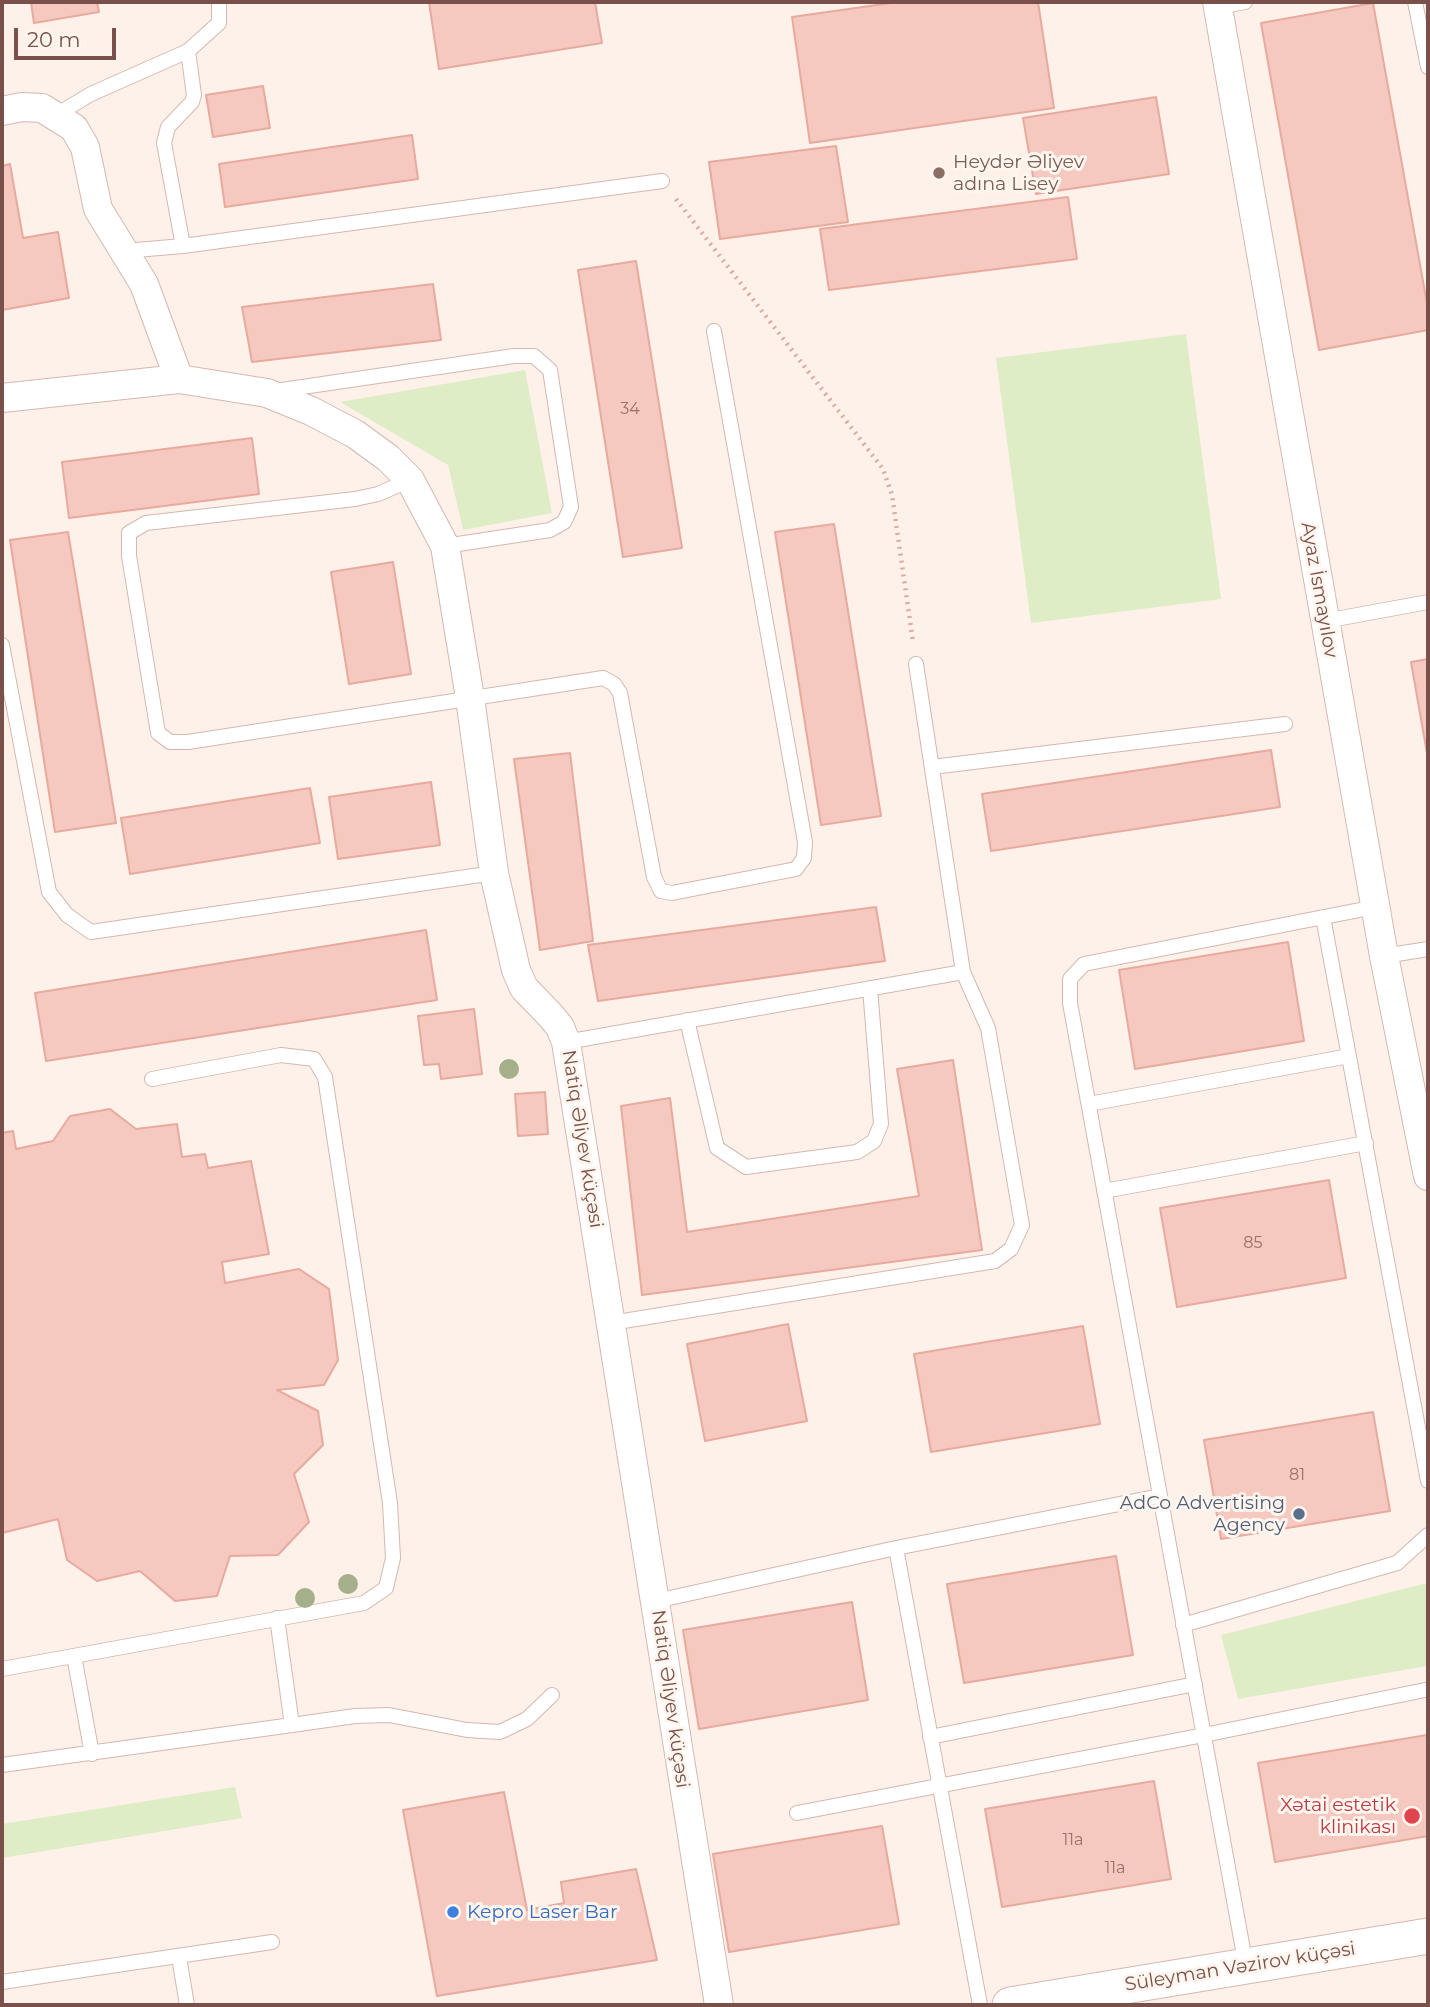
<!DOCTYPE html>
<meta charset="utf-8">
<style>
body{margin:0}
#map{position:relative;width:1430px;height:2007px;overflow:hidden;background:#fef1e9;font-family:Montserrat,sans-serif}
canvas{display:block}
.frame{position:absolute;inset:0;border:4px solid #7a514a;pointer-events:none}
.scale{position:absolute;left:14px;top:28px;width:102px;height:32px;box-sizing:border-box;border:4px solid #7a514a;border-top:0;padding-left:9px;font-size:21px;line-height:24px;white-space:nowrap;color:#7a514a;-webkit-text-stroke:5px #fff6f0;paint-order:stroke}
</style>
<div id="map">
<canvas width="1430" height="2007"></canvas>
<div class="frame"></div>
<div class="scale">20 m</div>
</div>
<script>
const context = document.querySelector('canvas').getContext('2d');
context.lineJoin = 'round';
function fillPath(path, color) { context.fillStyle = color; context.fill(path, 'evenodd'); }
const shape = rows => new Path2D(rows.map(r => 'M' + r).join(''));
function trace(path, color, width, dash) { context.strokeStyle = color; context.lineWidth = width; context.lineCap = dash ? 'butt' : 'round'; context.setLineDash(dash || []); context.stroke(path); }
function label(font, color, halo, rows, align = 'center') {
  context.font = font + ' Montserrat,sans-serif'; context.lineWidth = 6; context.setLineDash([]); context.textBaseline = 'middle'; context.strokeStyle = halo; context.fillStyle = color; for (const [text, x, y, turn = 0] of rows) {
    context.save(); context.translate(x, y); context.rotate((+turn || 0) * Math.PI / 180); context.textAlign = isNaN(turn) ? turn : align; if (halo) context.strokeText(text, 0, 0); context.fillText(text, 0, 0); context.restore();
  }
}
fillPath(shape([
 [1186,334,1221,599,1031,623,996,358],
 [525,370,552,513,463,530,448,465,340,402],
 [1427,1583,1427,1666,1238,1699,1221,1635],
 [235,1787,242,1818,2,1858,2,1824]
]), '#deedc5');
const building = shape([
 [31,2,97,2,99,12,34,23,31,2],
 [429,2,595,2,602,43,439,69,429,2],
 [898,2,1038,2,1054,108,810,143,792,17,898,2],
 [1373,3,1428,309,1428,330,1319,350,1261,23,1373,3],
 [263,86,270,128,213,137,206,95,263,86],
 [1156,97,1169,174,1036,194,1023,118,1156,97],
 [412,135,418,179,225,207,219,164,412,135],
 [836,146,848,222,720,239,709,162,836,146],
 [10,164,23,238,58,232,69,298,2,310,2,166,10,164],
 [1068,197,1077,259,829,290,820,229,1068,197],
 [636,261,682,548,623,557,578,270,636,261],
 [433,284,441,340,252,362,242,307,433,284],
 [252,438,259,494,69,518,62,462,252,438],
 [834,524,881,816,821,825,775,532,834,524],
 [68,532,116,823,55,832,10,540,68,532],
 [393,562,411,674,349,684,331,572,393,562],
 [1428,659,1428,759,1411,662,1428,659],
 [1271,750,1280,807,991,851,982,794,1271,750],
 [570,753,593,941,540,950,514,759,570,753],
 [431,782,440,845,338,859,329,797,431,782],
 [310,788,320,843,130,874,121,818,310,788],
 [876,907,885,961,598,1001,588,945,876,907],
 [426,930,437,1000,46,1061,35,993,426,930],
 [1288,942,1304,1041,1135,1069,1119,970,1288,942],
 [474,1009,482,1074,441,1079,439,1064,424,1065,418,1016,474,1009],
 [953,1060,982,1250,642,1295,621,1106,670,1098,687,1232,919,1196,897,1069,953,1060],
 [545,1092,548,1134,518,1136,515,1094,545,1092],
 [110,1109,136,1129,177,1124,182,1157,205,1154,208,1168,251,1161,269,1254,222,1262,225,1283,299,1269,329,1289,338,1360,324,1385,277,1390,318,1411,323,1445,294,1474,309,1522,278,1555,230,1556,217,1596,175,1601,140,1571,97,1581,67,1560,58,1519,2,1533,2,1133,13,1131,16,1149,53,1141,70,1116,110,1109],
 [1329,1180,1346,1278,1177,1307,1160,1208,1329,1180],
 [788,1324,807,1421,705,1441,687,1344,788,1324],
 [1083,1326,1100,1424,931,1452,914,1354,1083,1326],
 [1373,1412,1390,1511,1221,1539,1204,1440,1373,1412],
 [1116,1556,1133,1655,964,1683,947,1584,1116,1556],
 [852,1602,868,1700,699,1729,683,1630,852,1602],
 [1427,1735,1428,1836,1275,1862,1258,1763,1427,1735],
 [1154,1781,1171,1879,1002,1907,985,1809,1154,1781],
 [504,1792,527,1910,564,1903,561,1882,636,1869,657,1960,437,1996,403,1810,504,1792],
 [882,1826,899,1924,729,1952,713,1854,882,1826]
]);
fillPath(building, '#f5c9bf');
trace(building, '#e8aa9e', 2);
const service = shape([
 [1415,2,1428,67],
 [1218,7,1245,2],
 [56,115,91,94,188,51,219,23,219,2],
 [183,246,164,143,168,127,192,102,194,95,188,51],
 [124,251,183,246,662,181],
 [275,391,514,356,534,356,550,370,571,507,564,522,550,530,445,546],
 [410,480,378,494,355,499,146,523,129,533,129,556,158,733,170,742,188,742,603,678,614,684,620,693,654,877,661,891,672,893,796,869,804,858,805,842,714,331],
 [1325,621,1428,602],
 [2,645,49,892,67,915,91,932,494,873],
 [932,767,1285,724],
 [1323,917,1428,1481],
 [1384,956,1428,949],
 [687,1020,717,1148,746,1167,857,1152,874,1141,881,1124,870,988],
 [566,1042,963,972],
 [1089,1104,1349,1056],
 [1104,1191,1366,1143],
 [611,1323,995,1261,1011,1249,1022,1225,988,1028,963,972,916,664],
 [896,1548,980,2005],
 [656,1601,896,1548,1160,1496],
 [1183,1625,1397,1563,1428,1535],
 [74,1656,92,1754],
 [2,1669,364,1603,386,1588,393,1558,390,1503,325,1077,314,1059,281,1055,152,1079],
 [292,1725,355,1716,389,1715,467,1730,500,1732,527,1719,552,1695],
 [930,1737,1195,1684],
 [2,1765,292,1725,277,1618],
 [797,1813,1204,1735,1425,1690],
 [179,1957,187,2005],
 [1246,1966,1070,1003,1070,979,1084,964,1375,907],
 [2,1982,272,1942]
]);
const minor = shape([
 [1217,2,1384,956,1428,1176],
 [2,111,22,107,42,108,74,128,85,147,98,209,144,284,179,379],
 [2,398,179,379,267,393,311,411,355,434,388,458,410,480,445,546,470,698,494,873,516,970,524,988,551,1016,560,1027,566,1042,719,2005]
]);
const tertiary = shape([
 [1010,2005,1428,1936]
]);
trace(service, '#d3b8b0', 16);
trace(minor, '#d3b8b0', 30);
trace(tertiary, '#d3b8b0', 37);
trace(shape([
 [676,199,883,469,892,495,913,642]
]), '#daaba1', 4.5, [2, 5]);
trace(service, '#fff', 14);
trace(minor, '#fff', 28);
trace(tertiary, '#fff', 35);
context.fillStyle = '#a5b08b';
for (const [x, y] of [
 [509,1069],
 [348,1584],
 [305,1598]
]) { context.beginPath(); context.arc(x, y, 10, 0, 2 * Math.PI); context.fill(); }
for (const [x, y, r, color] of [
 [939,173,7,"#8d6e63"],
 [1299,1514,7,"#5c6f8a"],
 [1412,1816,9,"#e0444e"],
 [453,1912,7,"#3f7fe0"]
]) { const dot = new Path2D(); dot.arc(x, y, r, 0, 2 * Math.PI); context.fillStyle = color; context.fill(dot); trace(dot, '#fff6f0', 2.5); }
label('16px', '#996f67', null, [
 ["34",630,409],
 ["85",1253,1243],
 ["81",1297,1475],
 ["11a",1073,1840],
 ["11a",1115,1868]
]);
label('19px', '#785e54', '#fff6f0', [
 ["Heydər Əliyev",953,162],
 ["adına Lisey",953,184]
], 'left');
label('19px', '#7a514a', '#fff6f0', [
 ["Ayaz İsmayılov",1319,590,80],
 ["Natiq Əliyev küçəsi",582,1139,81],
 ["Natiq Əliyev küçəsi",670,1699,82],
 ["Süleyman Vəzirov küçəsi",1240,1967,-9]
]);
label('19px', '#4e5e75', '#fff6f0', [
 ["AdCo Advertising",1285,1503],
 ["Agency",1285,1525]
], 'right');
label('19px', '#be3a42', '#fff6f0', [
 ["Xətai estetik",1396,1805],
 ["klinikası",1396,1827]
], 'right');
label('19px', '#366cbe', '#fff6f0', [
 ["Kepro Laser Bar",467,1912]
], 'left');
</script>
